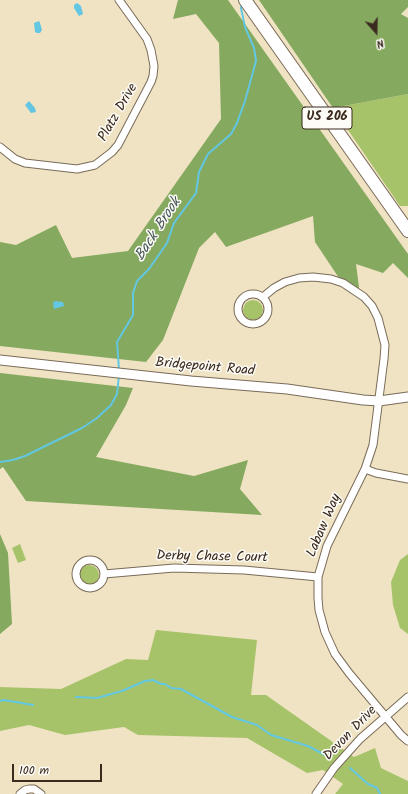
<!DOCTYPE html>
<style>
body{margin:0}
#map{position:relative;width:408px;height:794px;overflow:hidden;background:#efe3c4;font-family:Kalam,sans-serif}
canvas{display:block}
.north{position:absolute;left:356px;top:12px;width:40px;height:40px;-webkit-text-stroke:3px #fdfcf7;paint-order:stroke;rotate:160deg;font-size:11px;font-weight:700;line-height:16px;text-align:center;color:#3b2a1e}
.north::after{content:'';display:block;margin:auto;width:14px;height:18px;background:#3b2a1e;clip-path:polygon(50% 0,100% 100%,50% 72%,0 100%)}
.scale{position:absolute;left:12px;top:764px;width:90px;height:18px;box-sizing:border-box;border:2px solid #3b2a1e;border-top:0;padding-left:5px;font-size:12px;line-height:14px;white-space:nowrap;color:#3b2a1e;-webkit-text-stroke:3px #fdfcf7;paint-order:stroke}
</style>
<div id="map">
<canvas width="408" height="794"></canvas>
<div class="north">N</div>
<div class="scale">100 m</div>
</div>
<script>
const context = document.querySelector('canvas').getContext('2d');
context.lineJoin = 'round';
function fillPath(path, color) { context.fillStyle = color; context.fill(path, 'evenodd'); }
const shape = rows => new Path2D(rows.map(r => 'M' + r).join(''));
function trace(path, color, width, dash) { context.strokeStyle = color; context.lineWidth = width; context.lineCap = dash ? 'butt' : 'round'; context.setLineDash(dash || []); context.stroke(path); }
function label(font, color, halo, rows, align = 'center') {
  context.font = font + ' Kalam,sans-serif'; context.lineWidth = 3; context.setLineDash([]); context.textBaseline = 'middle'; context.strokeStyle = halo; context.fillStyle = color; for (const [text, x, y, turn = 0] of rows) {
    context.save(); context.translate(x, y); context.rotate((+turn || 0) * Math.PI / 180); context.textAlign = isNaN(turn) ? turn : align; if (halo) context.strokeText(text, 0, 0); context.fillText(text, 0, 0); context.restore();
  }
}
fillPath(shape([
 [408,94,408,206,400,206,333,108],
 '243 310a10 10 0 1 1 20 0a10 10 0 1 1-20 0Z',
 [20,544,26,560,18,563,12,548],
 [408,554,408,634,400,628,393,605,391,582,400,560],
 '79 575a10 10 0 1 1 20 0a10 10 0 1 1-20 0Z',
 [156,630,257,640,251,695,266,695,354,757,375,748,381,768,408,781,408,794,335,794,343,784,323,770,307,773,247,738,138,735,124,727,65,735,29,725,0,731,0,687,61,689,126,659,148,660]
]), '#a7c36a');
fillPath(shape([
 [178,0,228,0,408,254,408,278,393,263,383,273,356,264,360,295,343,284,315,242,313,216,226,247,215,232,199,248,163,340,146,362,0,346,0,242,16,245,56,225,72,258,128,251,221,119,219,43,196,14,173,19],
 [259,0,408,0,408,7,401,14,408,18,408,94,333,108],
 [0,373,133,388,126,405,96,457,194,476,248,460,240,489,262,515,26,501,3,467,0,469],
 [0,534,8,553,12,624,0,634]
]), '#85a95e');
fillPath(shape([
 [77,3,81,6,83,14,79,16,74,8,74,5],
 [39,21,40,23,42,30,40,33,37,33,35,32,34,23],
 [29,101,35,108,36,112,31,113,25,105],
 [55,301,63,302,64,306,54,309,53,303]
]), '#63c7e1');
trace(shape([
 [119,370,117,342,133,315,133,293,137,281,149,269,167,243,174,223,196,193,199,172,208,154,231,134,237,123,245,101,256,61,254,48,245,27,241,8,242,3],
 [0,462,13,460,25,456,82,428,97,418,111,405,117,394,119,375],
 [76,697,97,698,122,691,145,681,153,680,161,684,165,684,171,688,181,689,232,717,257,725,271,735,308,746,327,756],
 [0,701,4,700,33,705],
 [350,768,368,784,377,788,380,794]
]), '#63c7e1', 2);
const street = shape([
 [0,147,15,159,25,163,77,169,95,165,112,152,118,145,151,82,153,76,154,66,151,50,147,39,119,0],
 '238 309a15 15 0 1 1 30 0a15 15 0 1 1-30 0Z',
 [263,297,274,288,285,282,299,278,313,277,331,279,343,283,364,297,372,306,378,318,385,345,384,359,373,445,365,469,327,546,318,577,318,598,319,610,325,632,335,654,349,673,401,735,408,741],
 [365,469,376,473,408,479],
 '76 574a14 14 0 1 1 28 0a14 14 0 1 1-28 0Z',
 [104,574,174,568,244,570,318,577],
 [20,794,25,790,29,789,34,789,41,794],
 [316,794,334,768,360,739,408,697]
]);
const secondary = shape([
 [0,360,191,381,287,389,363,400,379,401,408,397]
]);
const highway = shape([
 [245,0,408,231]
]);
trace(street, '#7a6b58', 9);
trace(secondary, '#7a6b58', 11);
trace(highway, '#7a6b58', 14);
trace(street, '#fff', 7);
trace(secondary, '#fff', 9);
trace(highway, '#fff', 12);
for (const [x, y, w] of [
 [327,118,50]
]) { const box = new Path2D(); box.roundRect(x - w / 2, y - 11, w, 22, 3); context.fillStyle = '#fdfcf7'; context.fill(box); trace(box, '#3b2a1e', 1); }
label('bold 13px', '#3b2a1e', null, [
 ["US 206",327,118]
]);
label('14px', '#3b2a1e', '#fdfcf7', [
 ["Platz Drive",119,113,-60],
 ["Bridgepoint Road",205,368,5],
 ["Labaw Way",325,526,-67],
 ["Derby Chase Court",212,558,1],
 ["Devon Drive",351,734,-46]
]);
label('italic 15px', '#475958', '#fdfcf7', [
 ["Back Brook",159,230,-57]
]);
</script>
